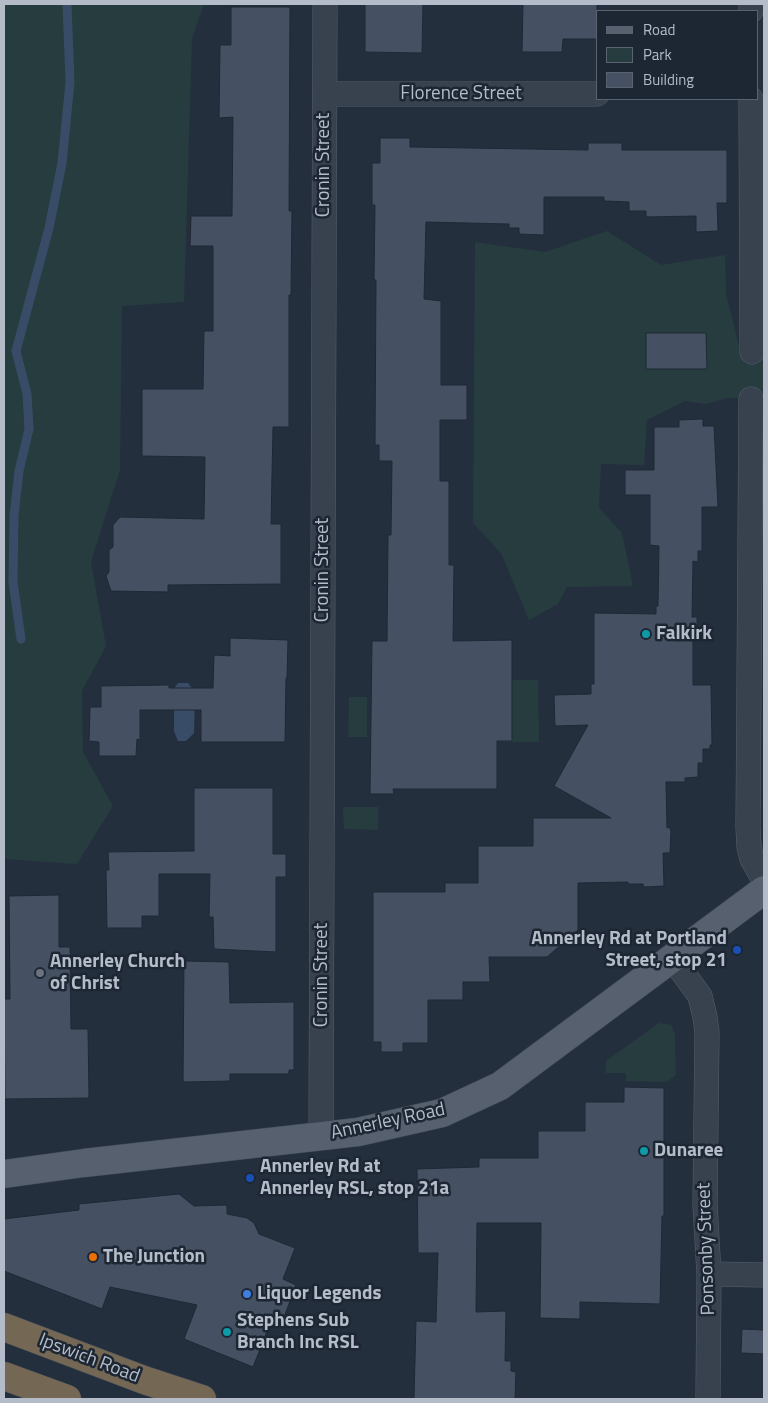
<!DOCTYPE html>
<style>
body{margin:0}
#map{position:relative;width:768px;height:1403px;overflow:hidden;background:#242f3e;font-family:"Titillium Web",sans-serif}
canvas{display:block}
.frame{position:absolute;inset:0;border:5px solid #b4bcc9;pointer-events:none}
.legend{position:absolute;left:596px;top:10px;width:162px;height:90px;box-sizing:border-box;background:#1d2633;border:1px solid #59626f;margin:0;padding:6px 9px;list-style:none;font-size:15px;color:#b4bcc9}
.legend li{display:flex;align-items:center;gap:10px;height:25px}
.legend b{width:25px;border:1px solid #59626f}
</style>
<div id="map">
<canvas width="768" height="1403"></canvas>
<div class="frame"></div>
<ul class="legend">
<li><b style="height:6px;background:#56606e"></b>Road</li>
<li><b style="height:14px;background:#263c3f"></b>Park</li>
<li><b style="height:14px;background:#455162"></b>Building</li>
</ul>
</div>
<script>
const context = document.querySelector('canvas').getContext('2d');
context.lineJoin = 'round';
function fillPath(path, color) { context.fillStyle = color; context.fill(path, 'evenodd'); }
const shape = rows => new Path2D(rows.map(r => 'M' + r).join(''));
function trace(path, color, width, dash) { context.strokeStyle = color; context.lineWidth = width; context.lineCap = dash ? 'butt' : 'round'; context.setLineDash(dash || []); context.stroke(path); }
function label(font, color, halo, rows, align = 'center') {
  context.font = font + ' "Titillium Web",sans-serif'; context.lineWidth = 5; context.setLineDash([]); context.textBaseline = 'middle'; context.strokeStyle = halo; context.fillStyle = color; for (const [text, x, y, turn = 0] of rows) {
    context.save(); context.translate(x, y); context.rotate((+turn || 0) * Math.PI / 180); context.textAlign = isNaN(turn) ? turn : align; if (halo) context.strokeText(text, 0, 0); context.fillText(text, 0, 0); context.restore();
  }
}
fillPath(shape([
 [4,4,204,4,192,39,184,302,122,306,120,470,91,562,106,646,82,691,83,752,113,806,77,864,4,859],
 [607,231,661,265,725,255,726,294,742,358,764,359,764,427,764,398,727,398,706,404,685,401,647,420,644,465,601,464,599,508,622,533,633,586,567,587,558,604,529,620,501,553,473,523,475,242,545,252],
 [499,680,538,680,539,742,499,742],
 [349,697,367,697,367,737,348,737],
 [343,807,378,807,378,830,344,829],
 [659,1023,671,1025,675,1034,676,1075,666,1082,626,1081,626,1073,606,1073,606,1061]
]), '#263c3f');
fillPath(shape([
 [178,683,188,683,195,692,194,733,186,741,178,741,174,731,174,689]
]), '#394c67');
trace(shape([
 [21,639,13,582,14,516,19,471,29,429,27,394,16,351,49,228,62,163,70,82,67,4]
]), '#394c67', 9);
const building = shape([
 [365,4,423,4,422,53,365,52,365,4],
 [523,4,597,4,597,39,563,39,562,52,522,52,523,4],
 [231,7,290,7,289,211,292,211,291,295,289,295,289,427,273,427,271,524,281,524,281,584,168,585,168,592,111,591,106,576,109,572,109,550,113,547,113,525,120,517,204,519,205,457,142,456,142,389,203,389,204,331,213,331,213,246,190,246,191,216,232,216,233,117,219,118,220,45,231,45,231,7],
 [380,138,410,138,410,147,588,150,588,143,622,143,622,150,727,150,727,203,717,203,718,231,696,232,696,216,646,217,646,211,629,211,629,202,604,201,604,197,544,197,544,235,519,234,519,228,509,228,509,224,426,222,424,299,441,301,441,385,467,385,467,420,440,420,440,481,449,481,449,565,454,565,453,641,512,640,512,741,497,741,497,789,393,789,394,794,370,794,372,641,387,641,388,535,391,535,392,461,379,461,379,445,375,445,376,280,374,280,375,205,372,205,372,163,380,163,380,138],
 [646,333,706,333,707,369,646,369,646,333],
 [703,419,703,426,714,426,718,507,702,507,702,551,698,551,698,562,693,561,692,617,697,617,697,640,693,640,693,685,711,685,712,745,710,745,710,749,703,749,703,763,698,763,698,777,685,778,685,782,666,782,667,828,669,827,671,831,670,853,663,853,664,886,644,887,643,884,628,884,628,882,578,883,578,930,547,957,489,957,490,982,463,982,463,1000,428,1000,428,1043,403,1043,403,1052,381,1052,381,1042,373,1042,373,892,445,892,445,883,478,883,478,846,533,846,533,818,611,818,554,786,588,725,555,726,554,695,591,694,591,684,594,684,594,613,656,614,656,606,658,606,659,546,650,545,650,495,625,495,625,470,654,470,654,427,679,427,679,420,703,419],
 [230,638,288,640,287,678,286,678,285,742,201,742,201,710,140,710,140,740,137,739,136,756,99,756,99,742,89,741,90,707,101,707,101,686,169,685,169,688,213,688,214,655,230,656,230,638],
 [194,788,273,788,273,854,286,854,286,877,276,877,276,952,214,949,213,917,209,917,210,874,159,874,159,916,142,916,142,928,107,928,106,870,109,870,108,852,194,851,194,788],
 [59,895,59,947,70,947,71,1029,88,1029,89,1098,5,1099,4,999,10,999,9,896,59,895],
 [184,961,229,962,230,1003,294,1002,294,1070,289,1070,289,1074,230,1074,230,1081,183,1082,184,961],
 [624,1087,664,1088,664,1216,662,1216,660,1304,580,1302,580,1319,540,1318,541,1223,477,1223,476,1312,506,1311,505,1361,511,1361,511,1371,516,1372,515,1399,414,1399,416,1321,436,1322,438,1253,418,1253,417,1169,479,1167,479,1158,538,1158,538,1131,585,1131,585,1102,624,1102,624,1087],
 [179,1194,194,1206,227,1205,227,1214,247,1218,254,1223,259,1234,295,1248,283,1279,296,1285,280,1328,270,1324,253,1367,184,1339,197,1305,110,1287,102,1309,4,1271,4,1219,79,1210,79,1204,179,1194],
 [742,1329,764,1330,764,1354,741,1353,742,1329]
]);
fillPath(building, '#455162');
trace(building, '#1f2835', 1);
const street = shape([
 [751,11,751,4],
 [325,94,597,94],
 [751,99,752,352],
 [751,399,748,827,749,847,752,859,764,880],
 [673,959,700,996,705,1017,707,1032,705,1205,709,1274,708,1399],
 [321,1136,325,4],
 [709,1274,764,1275]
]);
const primary = shape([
 [4,1174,84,1163,358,1132,442,1113,500,1086,764,890]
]);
const highway = shape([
 [4,1327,144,1380,202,1399],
 [4,1376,67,1399]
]);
trace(street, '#565f6c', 25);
trace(primary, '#414a57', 29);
trace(highway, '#434c59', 29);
trace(street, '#38414e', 24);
trace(primary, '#56606e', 28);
trace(highway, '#746855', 28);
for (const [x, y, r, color] of [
 [646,634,5,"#0f9aa8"],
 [737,950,5,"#1a4fb4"],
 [40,973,5,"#6b7280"],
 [644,1151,5,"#0f9aa8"],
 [250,1178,5,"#1a4fb4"],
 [93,1257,5,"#e8710a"],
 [247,1294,5,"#3f7fe0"],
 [227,1332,5,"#0f9aa8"]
]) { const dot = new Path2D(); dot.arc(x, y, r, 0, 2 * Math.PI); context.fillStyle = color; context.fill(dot); trace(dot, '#1d2633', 2); }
label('19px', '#b4bcc9', '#1d2633', [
 ["Florence Street",461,94],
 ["Cronin Street",324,165,-90],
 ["Cronin Street",323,570,-90],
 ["Cronin Street",322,975,-90],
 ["Annerley Road",388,1122,-12],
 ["Ponsonby Street",707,1249,-92],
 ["Ipswich Road",89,1359,21]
]);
label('bold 19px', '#b4bcc9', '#1d2633', [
 ["Falkirk",656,634],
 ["Annerley Rd at Portland",727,939,"right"],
 ["Street, stop 21",727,961,"right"],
 ["Annerley Church",50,962],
 ["of Christ",50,984],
 ["Dunaree",654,1151],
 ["Annerley Rd at",260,1167],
 ["Annerley RSL, stop 21a",260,1189],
 ["The Junction",103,1257],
 ["Liquor Legends",257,1294],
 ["Stephens Sub",237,1321],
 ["Branch Inc RSL",237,1343]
], 'left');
</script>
